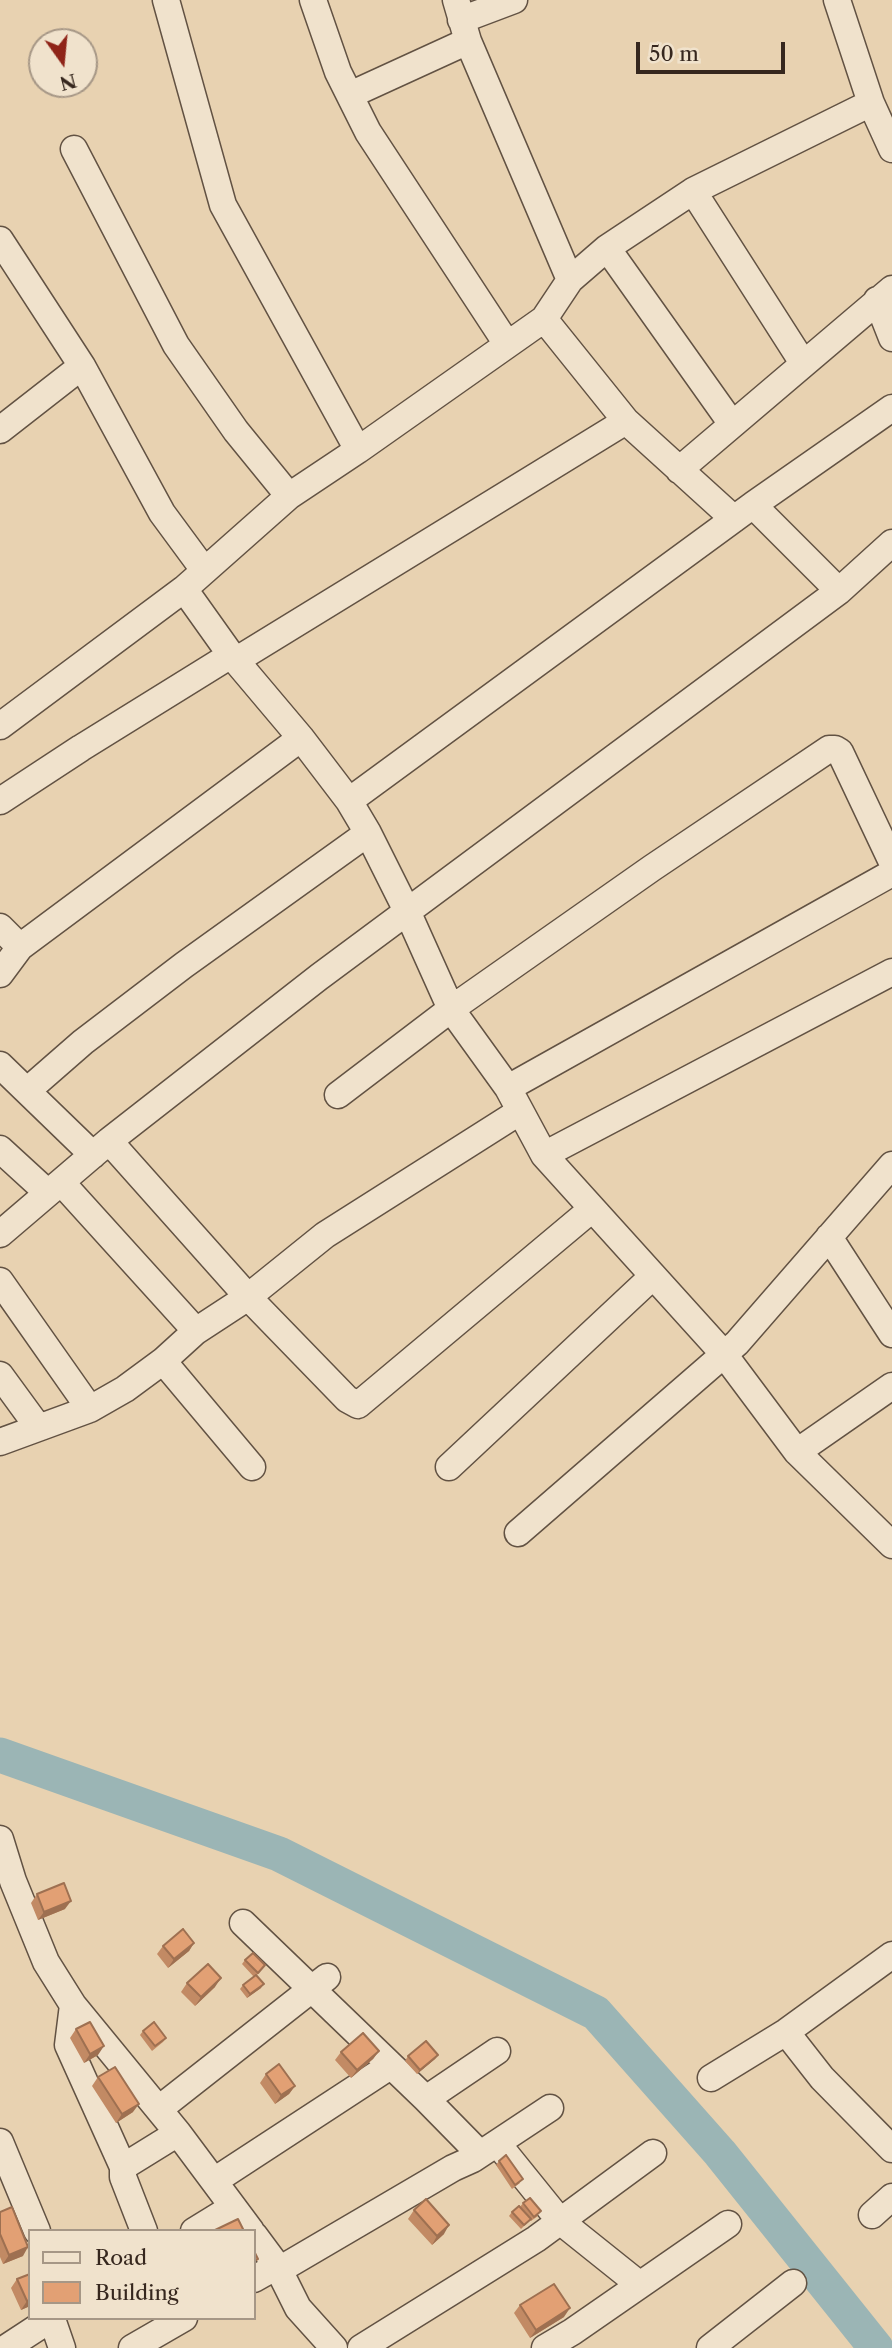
<!DOCTYPE html>
<style>
body{margin:0}
#map{position:relative;width:892px;height:2348px;overflow:hidden;background:#e8d2b1;font-family:"Libre Caslon Text",serif}
canvas{display:block}
.legend{position:absolute;left:28px;top:2229px;width:228px;height:91px;box-sizing:border-box;background:#f0e2cc;border:2px solid #a69786;margin:0;padding:9px 12px;list-style:none;font-size:21px;color:#36271e}
.legend li{display:flex;align-items:center;gap:14px;height:35px}
.legend b{width:35px;border:2px solid #a69786}
.north{position:absolute;left:28px;top:28px;width:70px;height:70px;box-sizing:border-box;background:#f0e2cc;border:2px solid #a69786;border-radius:50%;rotate:165deg;font-size:19px;font-weight:700;line-height:28px;text-align:center;color:#36271e}
.north::after{content:'';display:block;margin:auto;width:24px;height:32px;background:#8f2418;clip-path:polygon(50% 0,100% 100%,50% 72%,0 100%)}
.scale{position:absolute;left:636px;top:42px;width:149px;height:32px;box-sizing:border-box;border:4px solid #36271e;border-top:0;padding-left:9px;font-size:21px;line-height:24px;white-space:nowrap;color:#36271e;-webkit-text-stroke:5px #f0e2cc;paint-order:stroke}
</style>
<div id="map">
<canvas width="892" height="2348"></canvas>
<ul class="legend">
<li><b style="height:9px;background:#f0e2cc"></b>Road</li>
<li><b style="height:19px;background:#e2a074"></b>Building</li>
</ul>
<div class="north">N</div>
<div class="scale">50 m</div>
</div>
<script>
const context = document.querySelector('canvas').getContext('2d');
context.lineJoin = 'round';
const shape = rows => new Path2D(rows.map(r => 'M' + r).join(''));
function trace(path, color, width, dash) { context.strokeStyle = color; context.lineWidth = width; context.lineCap = dash ? 'butt' : 'round'; context.setLineDash(dash || []); context.stroke(path); }
function fillPath(path, color) { context.fillStyle = color; context.fill(path, 'evenodd'); }
trace(shape([
 [0,1755,279,1854,596,2013,720,2153,876,2348]
]), '#9bb5b5', 35);
const minor = shape([
 [166,0,223,205,358,450],
 [313,0,338,72,368,132,507,344],
 [456,0,468,41,570,280],
 [837,0,871,103,892,149],
 [461,20,514,0],
 [350,95,468,41],
 [74,149,176,345,236,431,289,496],
 [693,191,803,363],
 [0,240,82,366,162,513,204,570],
 [607,248,732,424],
 [877,300,892,338],
 [544,319,570,280,607,248,693,191,871,103],
 [0,430,82,366],
 [679,470,892,289],
 [753,505,839,591],
 [184,589,231,655,301,738,349,801,368,833,407,911,451,1009,508,1088,544,1155,723,1353,797,1452,892,1545],
 [235,661,626,421],
 [0,726,184,589,289,496,358,450,544,319,626,421,734,519],
 [0,801,81,748,231,655],
 [349,801,753,505,892,408],
 [0,927,20,947],
 [0,974,20,947,301,738],
 [0,1065,93,1155],
 [508,1088,892,873],
 [28,1090,83,1042,184,965,368,833],
 [338,1095,451,1009,652,868,829,749,835,749,840,752,892,862],
 [109,1141,248,1297,347,1399,358,1405,592,1209],
 [0,1149,48,1193],
 [544,1155,892,972],
 [61,1182,196,1331],
 [0,1234,109,1141,319,977,839,591,892,543],
 [829,1237,892,1334],
 [0,1281,90,1409],
 [163,1361,252,1467],
 [0,1375,38,1427],
 [0,1442,90,1409,125,1389,163,1361,196,1331,248,1297,325,1235,519,1112],
 [797,1452,892,1386],
 [449,1467,652,1277],
 [518,1533,737,1343,892,1165],
 [0,1839,13,1881,46,1962,73,2005,178,2133,251,2231],
 [243,1923,426,2099,480,2154],
 [73,2005,68,2045,123,2167],
 [786,2032,822,2078,892,2149],
 [711,2078,786,2032,892,1955],
 [426,2099,497,2051],
 [159,2109,327,1977],
 [0,2142,37,2231],
 [497,2143,560,2221,640,2285],
 [214,2181,390,2066],
 [872,2215,892,2197],
 [144,2231,123,2177,123,2167,178,2133],
 [194,2231,233,2207],
 [254,2235,277,2266,298,2308,334,2348],
 [279,2270,453,2168,473,2159,550,2108],
 [254,2279,277,2266],
 [52,2319,62,2348],
 [6,2348,52,2318],
 [132,2348,184,2318],
 [361,2348,536,2239,653,2153],
 [545,2348,572,2332,728,2224],
 [710,2348,793,2283]
]);
trace(minor, '#625243', 29);
trace(minor, '#f0e2cc', 26);
fillPath(shape([
 [37,1894,65,1909,38,1920,31,1903],
 [194,1943,189,1951,168,1968,157,1954,163,1946],
 [245,1960,265,1965,257,1975,261,1988,247,1998,240,1989,243,1985,254,1977,242,1964],
 [187,1983,215,1987,195,2006,181,1992],
 [76,2029,98,2055,84,2063,70,2038],
 [143,2031,166,2038,163,2042,152,2051,140,2035],
 [379,2051,373,2059,351,2078,335,2060,341,2052],
 [438,2055,435,2059,417,2074,405,2061,408,2056],
 [266,2074,295,2086,289,2094,275,2104,260,2083],
 [98,2077,133,2112,116,2123,92,2086],
 [499,2161,520,2183,512,2189,496,2165],
 [523,2203,538,2216,531,2221,530,2220,521,2229,509,2216,512,2212,520,2207],
 [414,2210,444,2234,432,2245,408,2219],
 [0,2212,23,2256,3,2264,0,2257],
 [30,2274,30,2306,21,2310,11,2288,17,2279],
 [520,2305,564,2317,530,2338,514,2313]
]), '#c28a64');
fillPath(shape([
 [71,1901,65,1909,38,1920,44,1912],
 [194,1943,189,1951,168,1968,174,1959],
 [221,1978,215,1987,195,2006,201,1997],
 [264,1984,261,1988,247,1998,250,1994],
 [104,2046,98,2055,84,2063,90,2054],
 [379,2051,373,2059,351,2078,357,2070],
 [438,2055,435,2059,417,2074,420,2070],
 [295,2086,289,2094,275,2104,281,2095],
 [139,2104,133,2112,116,2123,122,2114],
 [449,2225,444,2234,432,2245,437,2236],
 [28,2247,23,2256,3,2264,9,2255],
 [30,2300,30,2306,21,2310,27,2301],
 [570,2308,564,2317,530,2338,536,2330]
]), '#9e7051');
const building = shape([
 [64,1883,71,1901,44,1912,37,1894,64,1883],
 [183,1929,194,1943,174,1959,163,1946,183,1929],
 [253,1953,265,1965,258,1973,245,1960,253,1953],
 [208,1964,221,1978,201,1997,187,1983,208,1964],
 [256,1975,264,1984,250,1994,243,1985,256,1975],
 [90,2022,104,2046,90,2054,76,2029,90,2022],
 [154,2022,166,2038,155,2046,143,2031,154,2022],
 [363,2033,379,2051,357,2070,341,2052,363,2033],
 [426,2041,438,2055,420,2070,408,2056,426,2041],
 [279,2064,295,2086,281,2095,266,2074,279,2064],
 [115,2067,139,2104,122,2114,98,2077,115,2067],
 [506,2155,523,2179,515,2185,499,2161,506,2155],
 [530,2198,541,2211,534,2217,523,2203,530,2198],
 [426,2199,449,2225,437,2236,414,2210,426,2199],
 [519,2206,531,2219,524,2225,512,2212,519,2206],
 [12,2207,28,2247,9,2255,0,2234,0,2212,12,2207],
 [238,2219,244,2231,213,2231,238,2219],
 [254,2251,258,2259,254,2261,254,2251],
 [30,2274,30,2300,27,2301,17,2279,30,2274],
 [554,2284,570,2308,536,2330,520,2305,554,2284]
]);
fillPath(building, '#e2a074');
trace(building, '#9e7051', 2);
</script>
